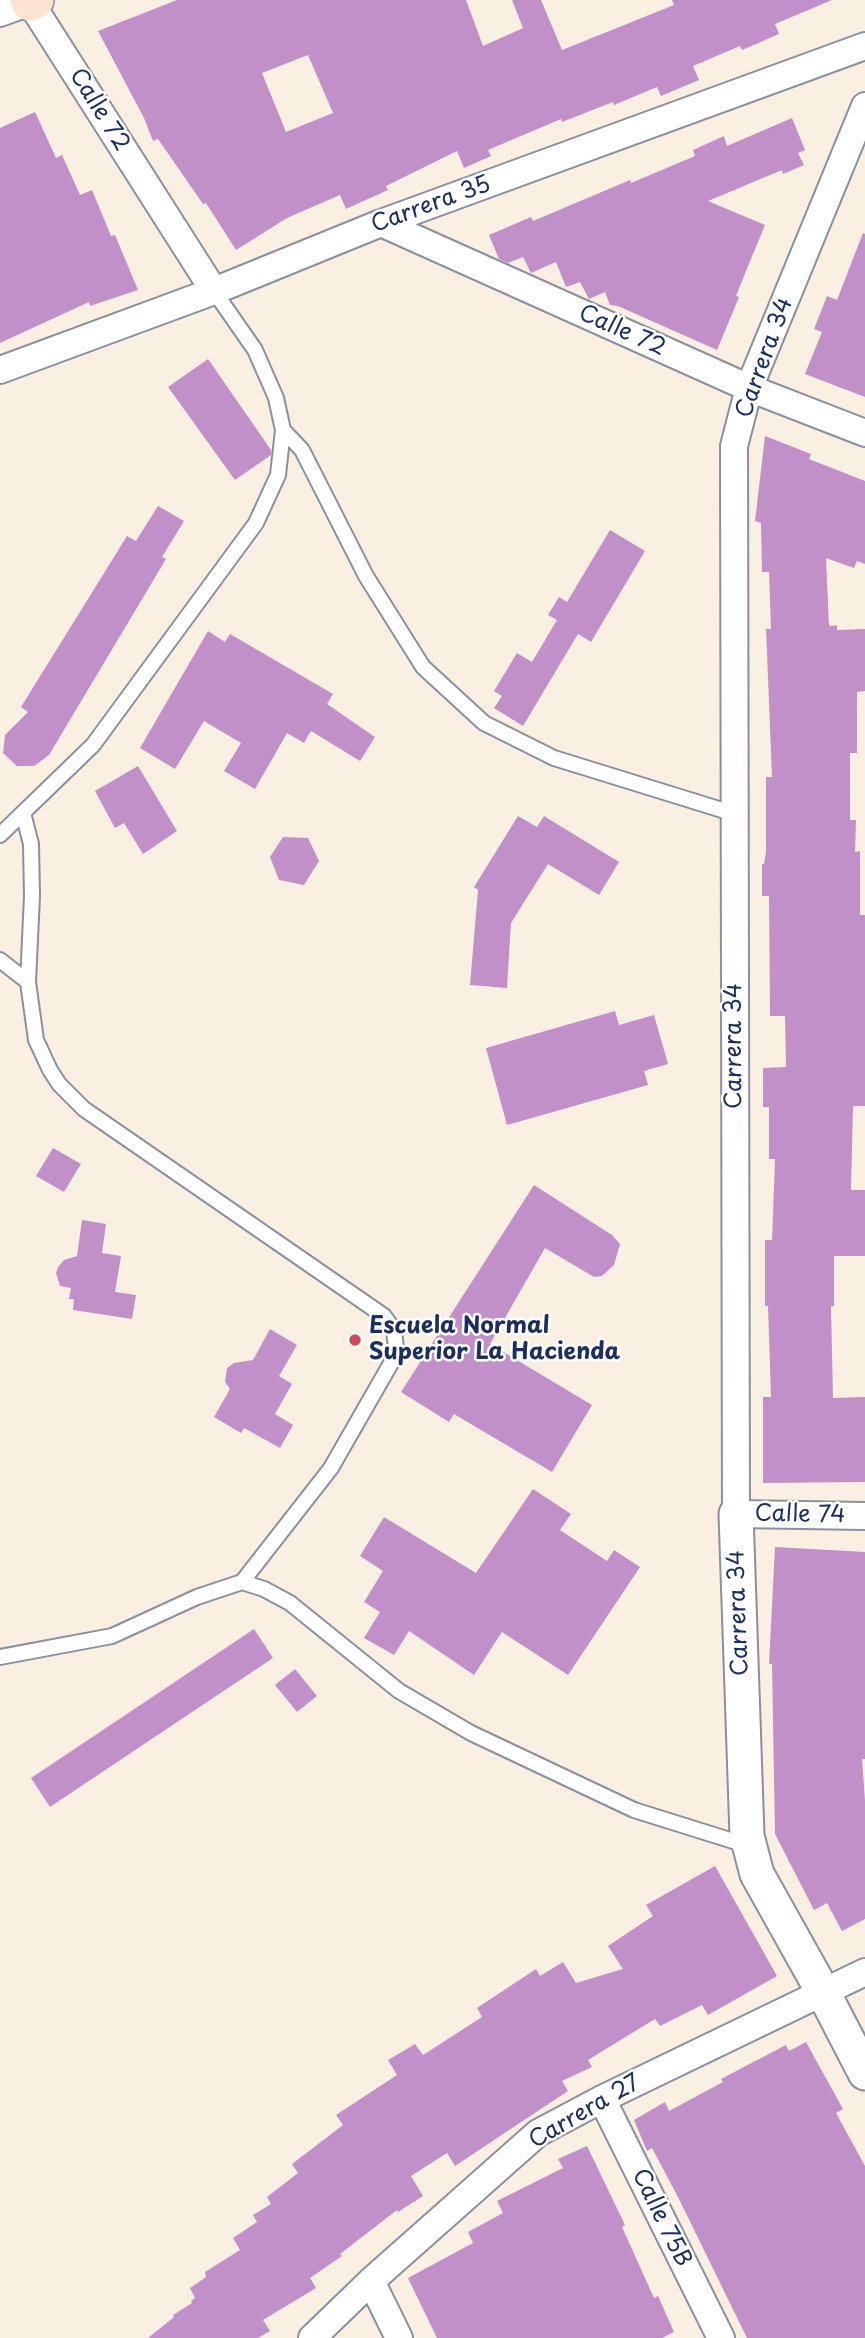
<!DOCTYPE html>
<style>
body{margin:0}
canvas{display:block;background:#faf0e2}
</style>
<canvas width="865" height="2338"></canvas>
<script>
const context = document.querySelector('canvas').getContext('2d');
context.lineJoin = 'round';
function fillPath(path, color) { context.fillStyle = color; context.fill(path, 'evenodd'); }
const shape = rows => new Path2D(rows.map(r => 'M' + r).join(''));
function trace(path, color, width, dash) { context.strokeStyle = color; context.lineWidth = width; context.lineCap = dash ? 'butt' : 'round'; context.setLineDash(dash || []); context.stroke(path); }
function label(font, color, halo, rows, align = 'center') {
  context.font = font + ' "Playpen Sans",sans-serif'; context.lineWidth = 5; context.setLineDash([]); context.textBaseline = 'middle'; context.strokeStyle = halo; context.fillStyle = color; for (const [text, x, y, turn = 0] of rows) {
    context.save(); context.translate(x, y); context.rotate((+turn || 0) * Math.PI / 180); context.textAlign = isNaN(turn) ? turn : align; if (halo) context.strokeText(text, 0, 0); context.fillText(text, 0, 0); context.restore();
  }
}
fillPath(shape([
 [177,0,466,0,483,46,523,28,512,0,541,0,562,50,674,5,672,0,832,0,775,24,779,34,742,50,740,46,693,66,699,80,661,96,657,87,614,105,613,102,562,122,561,119,488,150,491,156,464,168,457,151,386,186,388,190,346,209,340,195,287,218,236,250,206,203,203,204,158,139,153,141,144,118,98,31],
 [308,55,333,113,286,132,262,73],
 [35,112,56,158,62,155,80,195,92,190,111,236,115,235,138,290,90,306,89,302,0,343,0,128],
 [792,118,805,150,798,153,804,165,783,174,782,170,708,201,765,225,748,266,736,296,739,297,717,350,618,306,610,305,605,292,589,299,580,282,566,287,556,262,531,273,523,257,508,263,499,259,489,235,531,217,533,221,630,180,631,183,695,156,693,150,724,136,727,146],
 [863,233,865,234,865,397,805,374,822,332,814,329,827,296,837,300],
 [208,359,271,450,271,455,235,480,168,387],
 [765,436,811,454,809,459,865,481,865,564,857,561,854,568,826,558,829,626,837,625,837,630,865,629,865,691,857,692,857,753,850,753,850,820,856,820,855,852,860,851,860,915,865,915,865,1106,853,1106,851,1190,865,1190,865,1256,834,1256,834,1306,831,1306,833,1398,865,1397,865,1482,763,1483,763,1397,771,1397,768,1306,765,1306,765,1240,772,1240,775,1159,769,1159,769,1107,763,1107,763,1068,786,1067,785,1016,770,1016,769,896,762,896,762,864,764,864,766,852,766,777,772,777,766,629,771,629,769,572,762,572,761,523,755,521],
 [158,506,184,521,162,557,166,559,49,755,34,766,17,766,3,753,5,735,28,712,21,707,127,536,136,541],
 [610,530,645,551,591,642,578,634,523,726,494,708,502,696,494,691,517,653,532,662,557,620,548,615,559,597,567,602],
 [208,631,225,642,230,634,333,694,327,704,375,737,360,761,311,731,304,743,287,733,255,789,224,771,241,743,204,721,175,769,140,748],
 [138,766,177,831,143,854,124,823,115,828,95,791],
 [518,816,537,827,544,816,619,862,599,895,548,864,511,923,507,988,470,985,478,890,474,887],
 [283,837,308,838,319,861,304,885,279,880,270,857],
 [615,1011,619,1025,654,1015,668,1064,644,1071,648,1085,507,1125,486,1048],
 [53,1148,81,1164,64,1192,36,1176],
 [534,1185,612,1235,620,1244,614,1265,602,1276,594,1277,545,1248,490,1344,592,1405,552,1472,454,1414,449,1422,401,1392],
 [82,1220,106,1224,102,1253,121,1256,115,1292,136,1295,132,1319,73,1310,74,1299,69,1299,71,1288,60,1286,56,1273,58,1267,64,1260,77,1256],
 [270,1329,297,1345,279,1376,292,1384,275,1414,293,1425,280,1448,244,1428,241,1433,214,1417,230,1389,225,1382,227,1368,234,1363,253,1360],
 [533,1489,571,1514,560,1530,607,1561,614,1550,640,1567,568,1675,502,1632,474,1675,409,1631,394,1655,364,1638,380,1612,364,1602,383,1571,360,1556,384,1517,476,1573],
 [775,1547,865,1552,865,1759,862,1759,865,1801,865,1919,842,1931,827,1903,814,1910,775,1834,772,1664,769,1664],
 [254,1629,273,1658,50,1807,31,1778],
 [295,1669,317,1696,297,1712,275,1685],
 [715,1866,777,1976,708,2015,702,2005,660,2026,655,2019,588,2060,592,2067,562,2081,568,2091,455,2166,447,2153,411,2176,423,2196,398,2212,397,2210,340,2254,342,2256,310,2278,316,2288,263,2320,270,2331,258,2338,148,2338,174,2317,173,2315,192,2303,191,2301,195,2298,190,2288,206,2277,205,2272,240,2250,233,2238,257,2222,253,2215,271,2204,267,2197,298,2173,292,2164,343,2125,336,2115,397,2075,388,2060,415,2044,423,2055,482,2017,477,2008,536,1969,540,1976,563,1962,576,1983,623,1969,608,1946,653,1916,646,1905],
 [806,2042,843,2109,836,2113,865,2166,865,2338,747,2338,678,2197,652,2148,647,2151,634,2120,665,2102,669,2111,723,2082,721,2079,786,2045,789,2051],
 [587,2146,625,2225,622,2227,654,2298,658,2296,674,2332,662,2338,437,2338,408,2278,473,2243,468,2232,503,2213,497,2201,563,2168,558,2159]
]), '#c290c9');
const service = shape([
 [283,430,302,450,366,576,423,667,484,723,554,758,735,814],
 [23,813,31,844,32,896,28,982,36,1040,50,1070,59,1084,84,1109,384,1316,394,1330,396,1349,394,1358,331,1468,242,1582],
 [0,835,93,745,256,523,278,475,283,430,276,398,255,350,214,291],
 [0,960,28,982],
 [0,1657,112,1636,197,1597,242,1582,264,1589,290,1603,399,1691,471,1733,634,1810,749,1846]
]);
const minor = shape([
 [0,13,30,2,214,291],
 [865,106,749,388,734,446,736,1514,865,1516],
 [381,223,749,388,865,433],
 [0,370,214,291,381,223,865,46],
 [602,2099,721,2338],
 [371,2281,399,2338],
 [312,2338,371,2281,538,2133,602,2099,865,1972]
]);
const tertiary = shape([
 [736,1514,747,1836,757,1874,823,1992,865,2073]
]);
const secondary = shape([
 [29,0,30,2,35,0]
]);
trace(service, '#8a90a0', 18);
trace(minor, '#8a90a0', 30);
trace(tertiary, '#8a90a0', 37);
trace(secondary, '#8a90a0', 40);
trace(service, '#fff', 14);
trace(minor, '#fff', 26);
trace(tertiary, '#fff', 33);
trace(secondary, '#fde4d0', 37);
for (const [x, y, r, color] of [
 [355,1340,7,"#d1495b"]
]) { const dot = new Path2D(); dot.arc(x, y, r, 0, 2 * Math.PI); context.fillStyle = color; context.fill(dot); trace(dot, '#fff', 2.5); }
label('23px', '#1b2f5e', '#fff', [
 ["Calle 72",99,110,58],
 ["Carrera 35",431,205,-20],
 ["Calle 72",622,331,24],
 ["Carrera 34",765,358,-70],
 ["Carrera 34",735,1046,-90],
 ["Calle 74",800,1515,1],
 ["Carrera 34",739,1613,-92],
 ["Carrera 27",585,2112,-30],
 ["Calle 75B",661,2218,64]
]);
label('bold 23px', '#1b2f5e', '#fff', [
 ["Escuela Normal",369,1327],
 ["Superior La Hacienda",369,1353]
], 'left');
</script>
